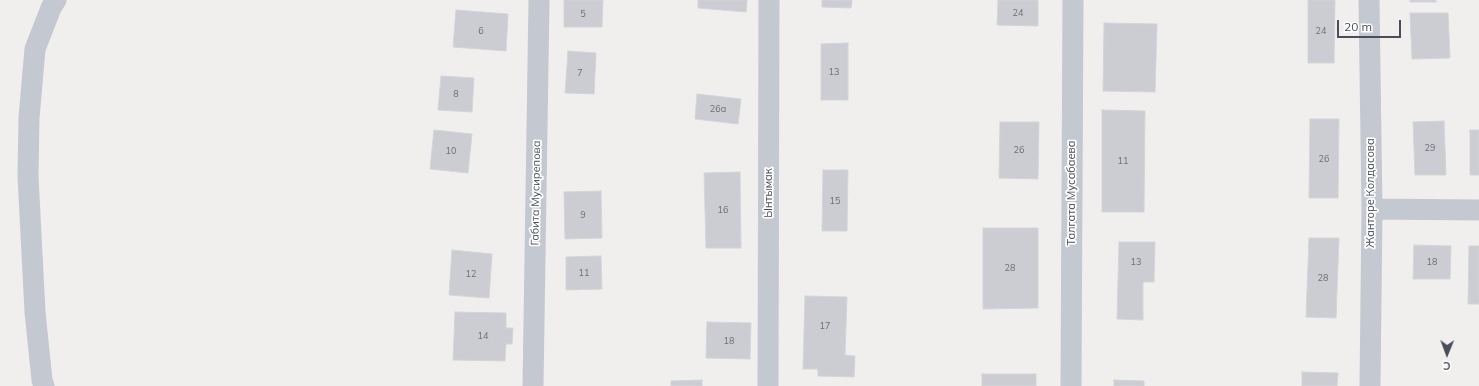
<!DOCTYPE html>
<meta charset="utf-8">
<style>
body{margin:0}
#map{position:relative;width:1479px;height:386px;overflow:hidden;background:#f1efee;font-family:Mulish,sans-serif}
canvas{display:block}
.north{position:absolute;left:1427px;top:334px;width:40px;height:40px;-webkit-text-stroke:3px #fff;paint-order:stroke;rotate:181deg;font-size:11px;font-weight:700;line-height:16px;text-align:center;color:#494e59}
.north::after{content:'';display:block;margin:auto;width:14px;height:18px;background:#494e59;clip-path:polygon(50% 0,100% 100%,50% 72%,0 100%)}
.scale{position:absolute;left:1337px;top:20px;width:64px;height:18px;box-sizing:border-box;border:2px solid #494e59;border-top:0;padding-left:5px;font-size:12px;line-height:14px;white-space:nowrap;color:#494e59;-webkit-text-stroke:3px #fff;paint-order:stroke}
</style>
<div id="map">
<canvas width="1479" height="386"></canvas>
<div class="north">С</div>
<div class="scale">20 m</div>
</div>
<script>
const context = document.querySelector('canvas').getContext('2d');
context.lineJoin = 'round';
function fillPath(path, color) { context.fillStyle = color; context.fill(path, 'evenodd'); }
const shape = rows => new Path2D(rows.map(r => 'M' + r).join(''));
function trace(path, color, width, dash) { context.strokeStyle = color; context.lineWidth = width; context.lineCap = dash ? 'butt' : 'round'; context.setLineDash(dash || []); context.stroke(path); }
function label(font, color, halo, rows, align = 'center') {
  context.font = font + ' Mulish,sans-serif'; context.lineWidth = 3.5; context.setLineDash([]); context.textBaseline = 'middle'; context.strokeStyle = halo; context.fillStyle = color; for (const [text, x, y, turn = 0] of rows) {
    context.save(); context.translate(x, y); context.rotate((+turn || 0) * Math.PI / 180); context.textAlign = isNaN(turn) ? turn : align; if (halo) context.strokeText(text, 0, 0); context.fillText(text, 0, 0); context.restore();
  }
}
const building = shape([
 [564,0,603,0,602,27,564,27,564,0],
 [698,0,747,0,746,12,698,8,698,0],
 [822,0,852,0,851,8,822,7,822,0],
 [998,0,1038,0,1038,26,997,25,998,0],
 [1308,0,1335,0,1334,63,1308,63,1308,0],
 [1410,0,1436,0,1436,2,1410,2,1410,0],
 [456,10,508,14,506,51,453,47,456,10],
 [1410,13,1448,13,1450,58,1412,59,1410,13],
 [1104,23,1157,24,1155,92,1103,91,1104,23],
 [848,43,848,100,821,100,821,44,848,43],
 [568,51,596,53,594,94,565,93,568,51],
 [441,76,474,78,472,112,438,110,441,76],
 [697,94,741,99,738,124,695,119,697,94],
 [1102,110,1145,111,1144,212,1102,212,1102,110],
 [1310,119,1339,119,1338,198,1309,198,1310,119],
 [1444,121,1446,175,1415,175,1413,122,1444,121],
 [1000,122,1039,122,1038,179,999,178,1000,122],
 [434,130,472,134,468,173,430,169,434,130],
 [1470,130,1479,130,1479,175,1470,175,1470,130],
 [823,170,848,170,847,231,822,231,823,170],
 [740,172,741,248,706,248,704,173,740,172],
 [601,191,602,238,565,239,564,192,601,191],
 [983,228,1038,228,1038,308,983,309,983,228],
 [1309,238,1339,238,1336,318,1306,317,1309,238],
 [1119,242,1155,242,1154,282,1143,282,1143,320,1117,319,1119,242],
 [1414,245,1451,246,1450,279,1413,279,1414,245],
 [1469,246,1479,246,1479,304,1468,304,1469,246],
 [452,250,492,254,489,298,449,295,452,250],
 [601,256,602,289,566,290,566,257,601,256],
 [805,296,847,297,845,355,855,356,854,377,818,376,818,369,803,369,805,296],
 [455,312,506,313,506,328,513,328,512,344,506,344,505,361,453,360,455,312],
 [707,322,751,323,750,359,706,358,707,322],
 [1302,372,1338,373,1337,386,1302,386,1302,372],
 [982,374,1036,374,1036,386,982,386,982,374],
 [702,380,702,386,671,386,671,381,702,380],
 [1114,380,1144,381,1144,386,1114,386,1114,380]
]);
fillPath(building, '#cccdd2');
trace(building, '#d3d4d9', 1);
trace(shape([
 [1369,0,1372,209,1370,386],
 [1372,209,1479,210],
 [44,386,42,380,35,312,28,176,29,118,35,49,51,8,56,0],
 [533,386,539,0],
 [768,386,769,0],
 [1071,386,1073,0]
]), '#c3c8d1', 21);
label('9px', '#6a6e77', null, [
 ["24",1018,13],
 ["5",583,14],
 ["6",481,31],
 ["24",1321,31],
 ["13",834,72],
 ["7",580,73],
 ["8",456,94],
 ["26а",718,109],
 ["29",1430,148],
 ["26",1019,150],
 ["10",451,151],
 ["26",1324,159],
 ["11",1123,161],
 ["15",835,201],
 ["16",723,210],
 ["9",583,215],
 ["13",1136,262],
 ["18",1432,262],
 ["28",1010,268],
 ["11",584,273],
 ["12",471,274],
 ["28",1323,278],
 ["17",825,326],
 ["14",483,336],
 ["18",729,341]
]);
label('11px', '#494e59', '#fff', [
 ["Габита Мусирепова",536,193,-89],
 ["Ынтымак",769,193,-90],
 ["Талгата Мусабаева",1072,193,-90],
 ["Жанторе Колдасова",1371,193,-90]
]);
</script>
